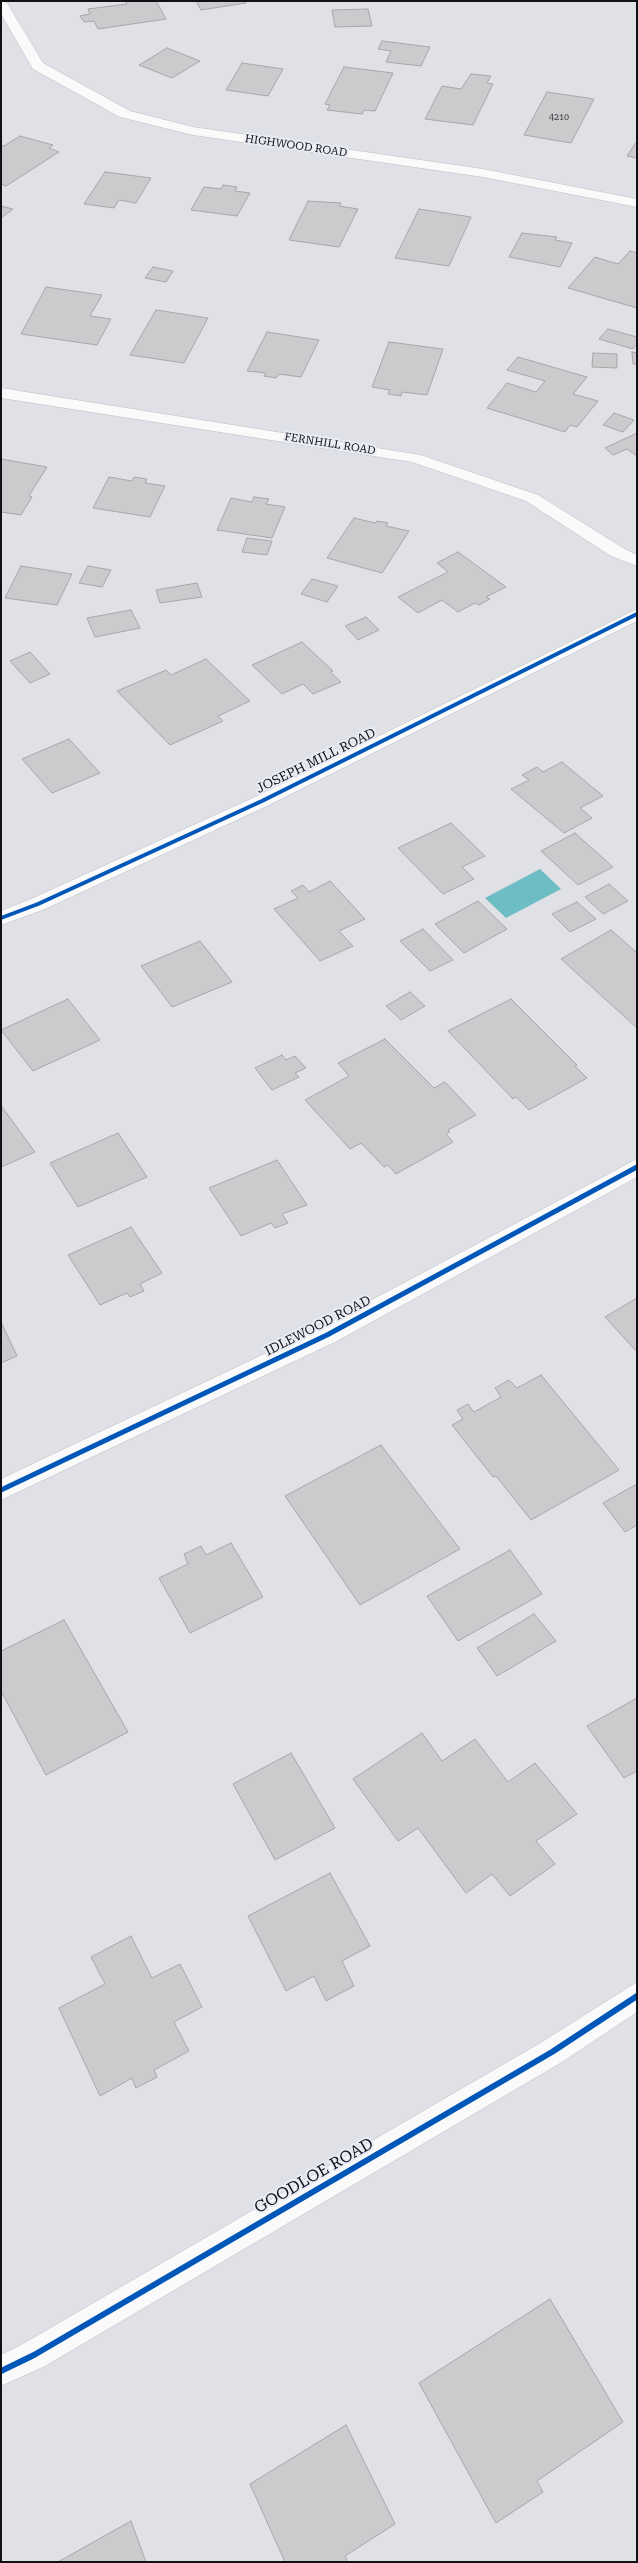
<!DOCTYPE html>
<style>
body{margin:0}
#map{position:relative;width:638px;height:2563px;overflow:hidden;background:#e0e1e6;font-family:"Roboto Serif",serif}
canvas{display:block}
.frame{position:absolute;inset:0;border:2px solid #101115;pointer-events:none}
</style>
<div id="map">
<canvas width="638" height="2563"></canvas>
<div class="frame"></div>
</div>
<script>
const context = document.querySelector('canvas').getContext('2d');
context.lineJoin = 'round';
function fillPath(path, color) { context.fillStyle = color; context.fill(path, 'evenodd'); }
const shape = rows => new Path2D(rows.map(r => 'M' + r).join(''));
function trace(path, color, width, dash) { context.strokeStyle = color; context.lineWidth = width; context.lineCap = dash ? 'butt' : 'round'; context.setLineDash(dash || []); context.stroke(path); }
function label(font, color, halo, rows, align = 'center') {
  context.font = font + ' "Roboto Serif",serif'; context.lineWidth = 4; context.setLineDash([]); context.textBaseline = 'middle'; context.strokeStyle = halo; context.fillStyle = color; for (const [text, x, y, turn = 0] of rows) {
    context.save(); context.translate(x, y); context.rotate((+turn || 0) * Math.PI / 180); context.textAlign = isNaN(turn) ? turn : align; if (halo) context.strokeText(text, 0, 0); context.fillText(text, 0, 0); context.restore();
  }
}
fillPath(shape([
 [540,869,561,889,506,918,485,898]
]), '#6dbec4');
const building = shape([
 [125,1,156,1,166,19,98,29,94,21,84,22,80,16,90,14,88,9,127,4,125,1],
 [196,1,245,1,246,3,201,10,196,1],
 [368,9,372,26,335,27,332,10,368,9],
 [382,41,430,47,421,66,386,62,391,51,378,49,382,41],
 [167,48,200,61,172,78,139,65,167,48],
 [242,63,283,69,268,96,226,90,242,63],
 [344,67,393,73,375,111,364,110,362,114,327,110,330,105,325,104,344,67],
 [471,74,491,76,487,83,493,84,473,125,425,119,442,86,461,89,471,74],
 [547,92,594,99,571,143,524,135,547,92],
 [20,136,53,145,49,148,59,152,6,186,1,184,1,145,4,146,20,136],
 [637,141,637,158,627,156,637,141],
 [105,172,151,178,136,203,119,200,114,208,84,204,105,172],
 [223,185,237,187,235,191,250,193,237,216,191,210,204,187,221,189,223,185],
 [308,201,341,203,339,206,358,209,339,247,289,240,308,201],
 [1,206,13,209,1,218,1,206],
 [419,209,471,217,449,266,395,258,419,209],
 [522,233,557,237,555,240,572,243,560,267,509,257,522,233],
 [630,251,637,253,637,308,568,288,595,257,618,264,630,251],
 [153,267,173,271,166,282,145,278,153,267],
 [46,287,102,295,90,316,111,319,97,345,21,334,46,287],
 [156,310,208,318,184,363,130,355,156,310],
 [608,329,637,337,637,344,633,349,599,339,608,329],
 [267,332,319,340,301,377,279,374,276,378,264,376,266,373,247,371,267,332],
 [389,342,443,349,427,395,402,392,401,396,388,394,390,390,372,387,389,342],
 [632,352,637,353,637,364,633,364,632,352],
 [593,353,617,354,617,368,592,367,593,353],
 [518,357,587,377,573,394,598,401,577,427,570,425,565,432,487,408,507,383,536,392,545,381,507,370,518,357],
 [614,413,634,420,623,432,603,425,614,413],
 [637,433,637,456,627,449,613,455,605,448,637,433],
 [1,459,47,467,29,496,32,497,21,515,1,512,1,459],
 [109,477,132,481,134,477,147,479,145,483,165,486,150,517,93,508,109,477],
 [254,497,269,499,266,504,285,507,272,538,217,530,231,498,252,502,254,497],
 [354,518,375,523,377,521,388,523,386,526,409,531,382,573,327,558,354,518],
 [247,538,272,541,267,555,242,552,247,538],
 [458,552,506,587,486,597,490,599,479,605,475,603,458,612,442,600,418,613,398,597,448,572,437,563,458,552],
 [21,566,72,574,57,605,5,598,21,566],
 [88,566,111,570,102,587,79,583,88,566],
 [312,579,338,586,327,602,301,594,312,579],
 [197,583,202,597,160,603,156,590,197,583],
 [131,610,140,628,95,637,87,618,131,610],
 [366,617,379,630,358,640,345,626,366,617],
 [302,642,333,671,330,672,341,682,313,694,303,684,282,694,252,665,302,642],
 [30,652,50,674,30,683,10,661,30,652],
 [206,659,250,701,218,716,223,721,170,745,117,691,166,670,171,675,206,659],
 [69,739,100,773,52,793,22,759,69,739],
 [562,762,603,796,580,808,592,818,564,833,511,789,529,780,522,775,537,767,543,772,562,762],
 [451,823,485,856,462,867,474,879,443,894,398,848,451,823],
 [575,833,613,867,578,885,541,851,575,833],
 [330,881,365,919,339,931,353,946,320,961,274,909,298,898,291,891,303,885,309,892,330,881],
 [609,884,628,901,603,914,585,897,609,884],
 [478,901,507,929,464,953,435,924,478,901],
 [577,902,596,919,570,932,552,914,577,902],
 [423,929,453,960,430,971,400,941,423,929],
 [611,930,637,953,637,1028,561,959,611,930],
 [200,941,232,982,172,1007,141,966,200,941],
 [410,992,425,1006,401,1020,386,1006,410,992],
 [68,999,100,1040,33,1071,1,1030,68,999],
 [511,999,577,1065,575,1066,587,1078,529,1110,516,1097,513,1099,448,1031,511,999],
 [385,1039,434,1088,445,1082,476,1115,448,1130,450,1132,446,1134,453,1142,396,1174,388,1165,384,1167,361,1143,350,1149,305,1100,349,1076,338,1063,385,1039],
 [282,1055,286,1060,295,1056,306,1068,295,1073,299,1077,272,1090,255,1068,282,1055],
 [2,1107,35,1152,1,1167,1,1108,2,1107],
 [118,1133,147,1177,78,1207,50,1163,118,1133],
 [277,1160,307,1205,282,1214,288,1223,275,1228,271,1223,241,1236,209,1188,277,1160],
 [131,1227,162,1273,140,1284,144,1291,130,1297,127,1293,100,1305,68,1255,131,1227],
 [637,1298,637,1352,605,1317,637,1298],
 [1,1322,17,1356,1,1363,1,1322],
 [541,1375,619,1470,531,1520,496,1476,493,1477,452,1425,463,1419,457,1410,468,1404,474,1412,501,1397,495,1388,509,1380,517,1388,541,1375],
 [381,1445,460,1549,360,1605,285,1496,381,1445],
 [637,1484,637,1525,625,1532,603,1503,637,1484],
 [231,1543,263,1597,190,1633,159,1578,188,1564,184,1554,201,1546,206,1555,231,1543],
 [510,1550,542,1594,458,1641,427,1596,510,1550],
 [534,1614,556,1641,497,1676,477,1648,534,1614],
 [64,1620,128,1732,46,1775,1,1691,1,1651,64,1620],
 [637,1698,637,1771,624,1778,587,1726,637,1698],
 [422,1733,442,1761,475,1739,508,1782,535,1763,577,1814,536,1841,555,1864,510,1896,492,1874,466,1893,418,1828,398,1841,353,1779,422,1733],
 [291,1753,335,1828,275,1860,233,1784,291,1753],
 [330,1873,370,1946,342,1961,354,1986,326,2001,314,1976,286,1991,248,1916,330,1873],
 [131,1936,152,1978,180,1964,202,2007,174,2022,189,2051,154,2070,157,2077,136,2088,132,2078,100,2096,59,2008,105,1984,91,1957,131,1936],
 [550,2299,623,2422,537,2481,543,2492,496,2523,419,2383,550,2299],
 [346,2425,395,2524,345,2556,348,2562,285,2562,250,2484,346,2425],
 [131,2521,146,2562,58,2562,131,2521]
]);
fillPath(building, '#cccacc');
trace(building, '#a7a6a8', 1);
const street = shape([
 [1,1,7,3,43,63,130,111,193,127,483,169,637,199,637,207,483,177,193,135,120,117,33,69,1,14,1,1],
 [1,388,421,455,538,495,623,548,637,555,637,566,611,556,526,501,412,462,1,398,1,388],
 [637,609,637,621,269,805,45,909,1,925,1,911,31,899,255,797,637,609],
 [637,1159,637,1177,335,1342,1,1500,1,1479,319,1328,637,1159],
 [637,1982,637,2012,562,2062,45,2366,1,2386,1,2355,23,2344,542,2042,637,1982]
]);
trace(street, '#bcbdc1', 1);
fillPath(street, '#fafafb');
trace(shape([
 [1,918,38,904,262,801,637,614]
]), '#0057b8', 4);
trace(shape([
 [1,1490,327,1335,637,1167]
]), '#0057b8', 5);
trace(shape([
 [1,2371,34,2355,552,2052,637,1996]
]), '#0057b8', 6);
label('9px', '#404044', null, [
 ["4210",559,117]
]);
label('11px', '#101115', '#e9ecf7', [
 ["HIGHWOOD ROAD",296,146,8],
 ["FERNHILL ROAD",330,444,9]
]);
label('13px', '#101115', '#e9ecf7', [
 ["JOSEPH MILL ROAD",316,761,-26],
 ["IDLEWOOD ROAD",318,1326,-27]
]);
label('16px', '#101115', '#e9ecf7', [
 ["GOODLOE ROAD",314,2176,-30]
]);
</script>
